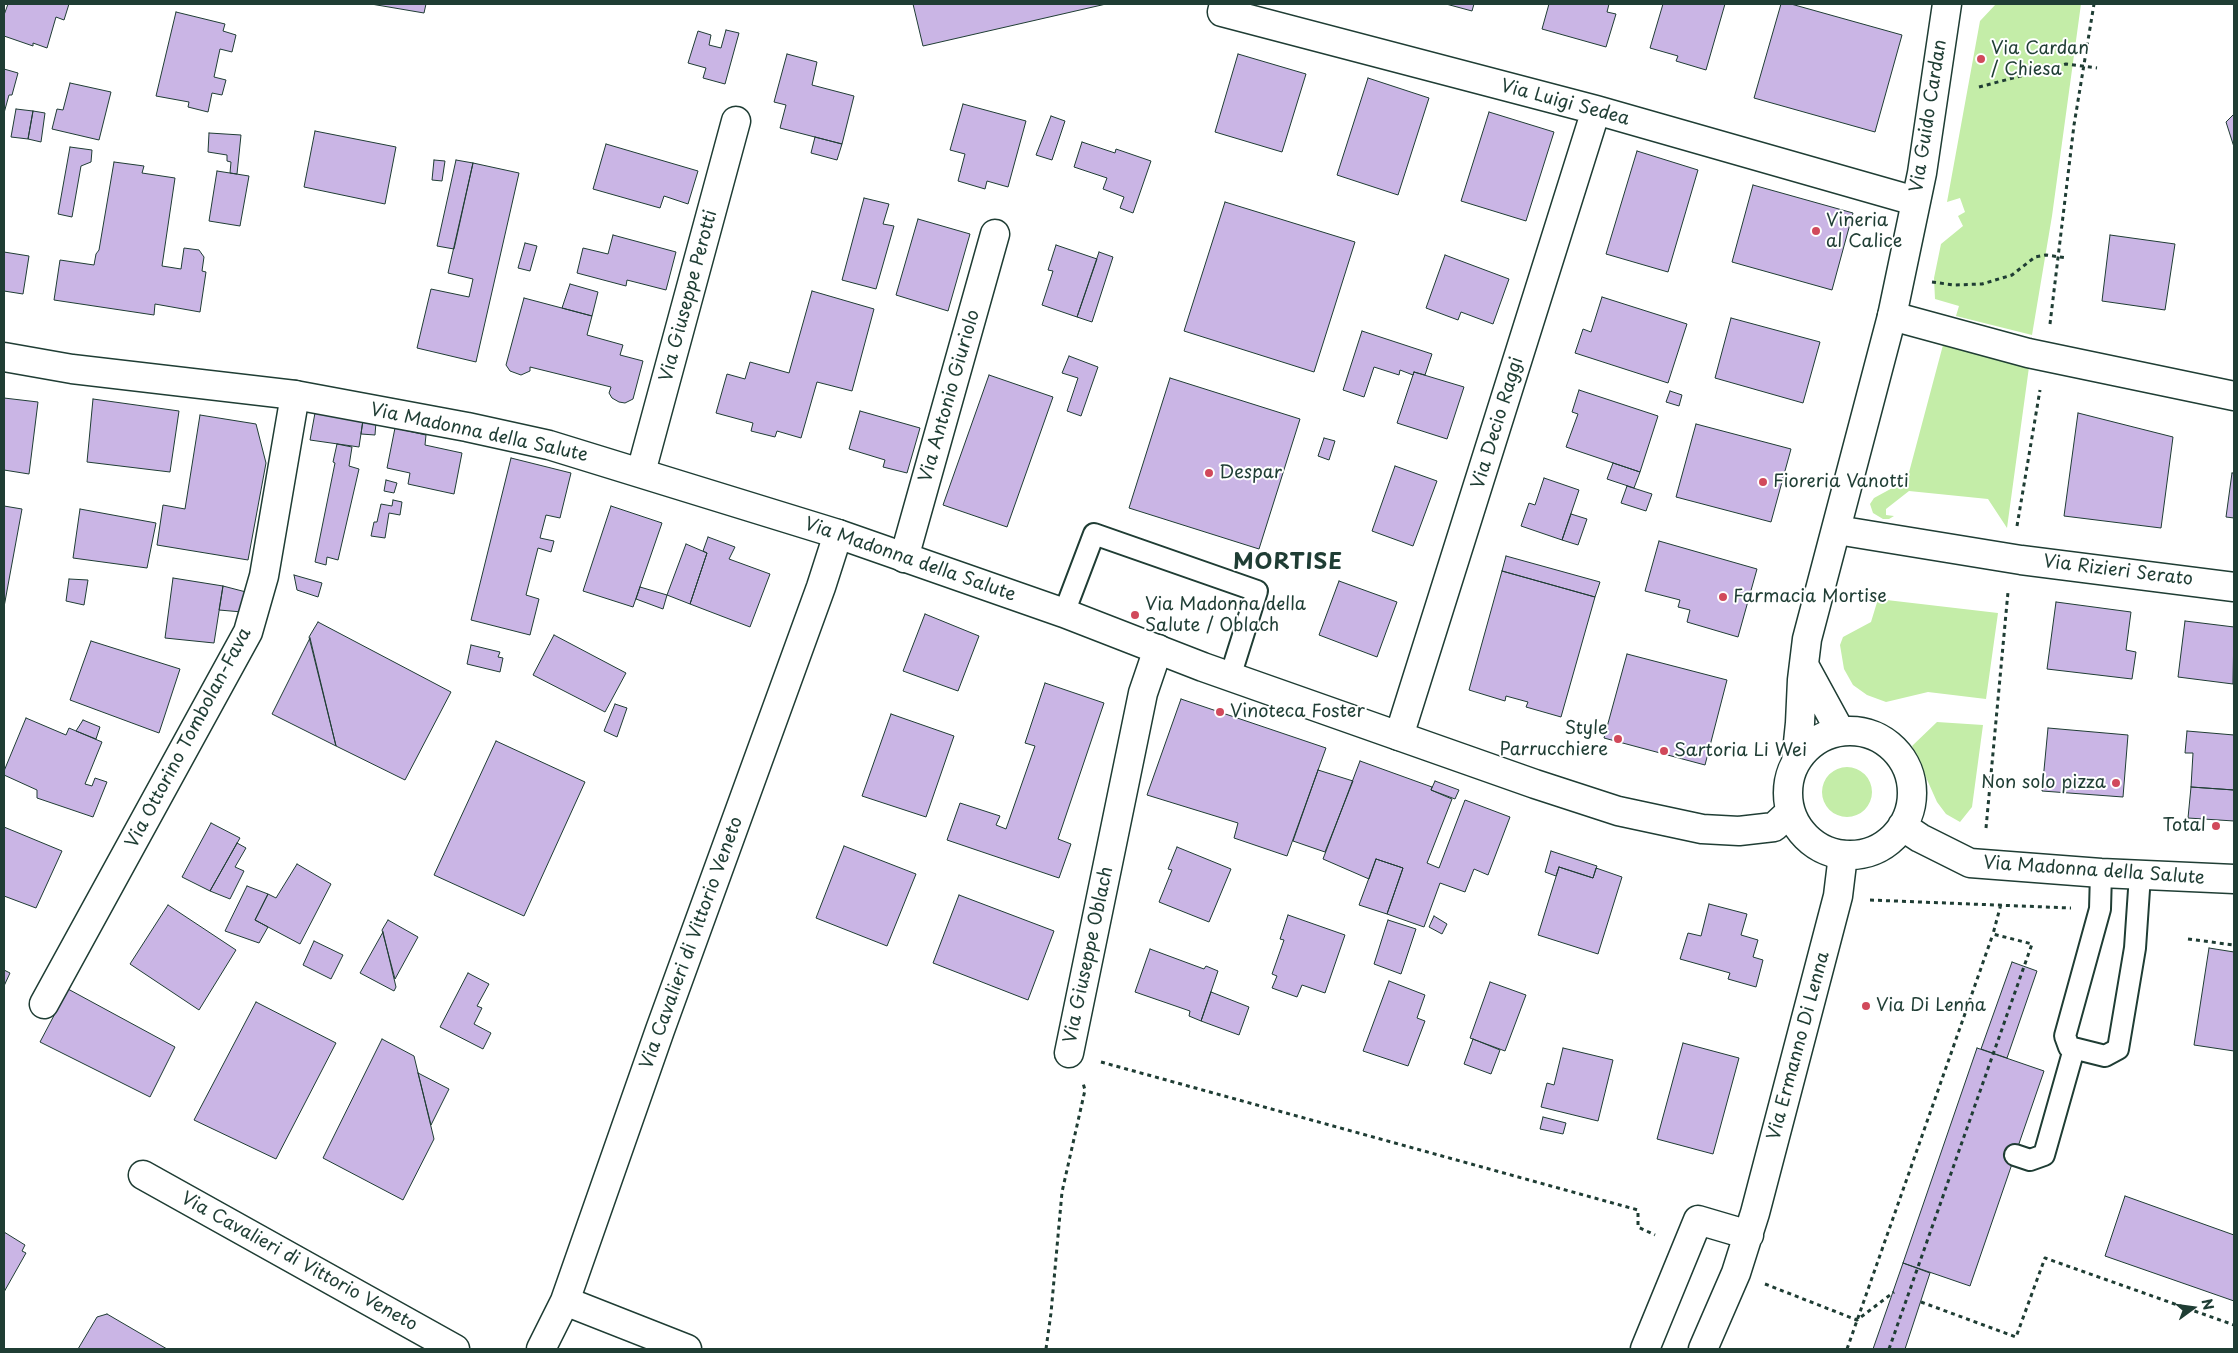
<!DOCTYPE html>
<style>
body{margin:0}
#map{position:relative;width:2238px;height:1353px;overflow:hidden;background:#fff;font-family:"Playpen Sans",sans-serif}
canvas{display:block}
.frame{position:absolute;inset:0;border:5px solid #1f3d34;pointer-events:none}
.north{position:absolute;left:2168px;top:1283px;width:50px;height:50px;-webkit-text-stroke:4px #fff;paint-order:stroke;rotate:76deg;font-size:14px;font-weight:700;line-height:20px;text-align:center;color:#1f3d34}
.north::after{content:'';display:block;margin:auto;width:18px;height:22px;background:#1f3d34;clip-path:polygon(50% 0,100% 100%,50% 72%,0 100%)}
</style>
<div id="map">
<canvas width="2238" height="1353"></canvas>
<div class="frame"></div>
<div class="north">N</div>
</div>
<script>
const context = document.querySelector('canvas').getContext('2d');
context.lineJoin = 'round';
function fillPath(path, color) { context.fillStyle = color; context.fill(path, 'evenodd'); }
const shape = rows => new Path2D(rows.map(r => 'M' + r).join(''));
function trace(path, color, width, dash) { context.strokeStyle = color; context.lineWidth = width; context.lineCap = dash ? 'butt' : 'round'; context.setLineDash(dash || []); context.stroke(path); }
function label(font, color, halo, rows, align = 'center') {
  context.font = font + ' "Playpen Sans",sans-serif'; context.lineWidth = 4; context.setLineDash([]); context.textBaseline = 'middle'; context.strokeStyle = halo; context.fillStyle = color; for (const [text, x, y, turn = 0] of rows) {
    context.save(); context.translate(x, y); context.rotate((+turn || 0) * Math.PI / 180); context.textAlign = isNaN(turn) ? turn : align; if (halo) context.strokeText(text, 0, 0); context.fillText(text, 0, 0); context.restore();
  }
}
fillPath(shape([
 [1996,4,2081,4,2052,216,2032,335,1956,316,1959,306,1935,299,1934,278,1941,244,1963,226,1958,216,1965,212,1960,198,1947,202,1980,21],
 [1943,345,2029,367,2007,528,1988,499,1909,491,1886,509,1886,515,1894,516,1889,519,1883,519,1873,513,1870,504,1874,498,1907,480],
 [1878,599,1998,613,1986,699,1928,692,1886,702,1867,695,1853,685,1844,669,1840,645,1843,637,1871,622],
 [1937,722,1983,725,1972,807,1960,822,1946,814,1937,802,1912,746],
 '1822 792a25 25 0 1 1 50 0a25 25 0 1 1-50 0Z'
]), '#c4eda8');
const building = shape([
 [8,4,69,4,64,20,56,17,47,48,33,43,33,46,4,36,4,15,8,4],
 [371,4,426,4,424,13,371,4],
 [913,4,1106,4,923,46,913,4],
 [1446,4,1474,4,1472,11,1446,4],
 [1549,4,1609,4,1607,12,1616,14,1606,47,1542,29,1549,4],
 [1663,4,1725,4,1706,70,1676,61,1678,56,1650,48,1663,4],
 [1781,4,1791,4,1902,35,1875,132,1754,98,1781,4],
 [176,12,225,24,223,31,236,35,232,52,220,49,214,77,226,80,222,95,212,93,208,112,188,107,189,102,156,96,176,12],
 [726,30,739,33,725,84,703,78,706,68,688,63,698,31,711,35,709,45,721,48,726,30],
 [787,54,817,62,812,85,854,96,842,144,780,128,786,105,774,102,787,54],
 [1238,54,1306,74,1282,152,1215,132,1238,54],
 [4,69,18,73,12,95,9,95,4,113,4,69],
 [1368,78,1429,98,1398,195,1337,175,1368,78],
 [70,83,111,92,99,140,52,129,57,109,63,110,70,83],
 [963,104,1026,121,1008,187,987,181,985,189,958,181,965,154,950,150,963,104],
 [16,109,33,111,28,139,11,137,16,109],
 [33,111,45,113,41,142,28,139,33,111],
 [1489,112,1554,132,1526,221,1461,201,1489,112],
 [2234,114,2234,147,2226,122,2234,114],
 [1051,116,1065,121,1052,160,1036,155,1051,116],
 [315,131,396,147,385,204,304,187,315,131],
 [209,133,241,135,237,174,230,173,231,162,227,161,227,155,208,152,209,133],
 [815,137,842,144,837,160,811,153,815,137],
 [1082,142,1115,153,1116,149,1151,161,1133,213,1120,208,1124,197,1103,189,1107,178,1074,167,1082,142],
 [606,144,698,171,688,204,664,196,660,208,593,189,606,144],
 [70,147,92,150,91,162,81,166,72,217,58,214,70,147],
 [1637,151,1698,170,1668,272,1606,254,1637,151],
 [434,160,445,161,442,181,432,180,434,160],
 [456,160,473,163,454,249,437,246,456,160],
 [114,162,144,166,142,173,175,178,162,266,181,269,184,248,199,250,204,257,202,271,206,272,200,312,155,304,154,315,54,300,60,260,94,265,96,254,99,250,114,162],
 [473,163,519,173,476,362,417,348,431,289,469,297,473,279,448,273,473,163],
 [217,171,249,176,240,226,209,221,217,171],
 [1753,185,1853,213,1832,290,1732,262,1753,185],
 [864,198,889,204,883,224,894,226,876,289,842,280,864,198],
 [1225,202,1355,242,1314,372,1184,331,1225,202],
 [918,219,970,234,948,311,896,295,918,219],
 [613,235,676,252,666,290,627,280,626,286,577,273,583,248,608,254,613,235],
 [2110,235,2175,244,2165,310,2102,301,2110,235],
 [525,243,537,246,530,271,518,268,525,243],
 [1056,245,1097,259,1077,317,1042,305,1053,271,1048,270,1056,245],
 [4,252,29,256,23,294,4,291,4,252],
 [1099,252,1113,257,1092,322,1077,317,1099,252],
 [1445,255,1509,279,1493,324,1461,312,1458,320,1426,308,1445,255],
 [570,284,598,292,592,316,562,308,570,284],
 [812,291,874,309,852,391,817,382,801,438,777,431,775,437,751,431,753,423,716,413,727,374,745,379,750,362,789,373,812,291],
 [1602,297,1687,324,1668,383,1575,353,1583,329,1591,332,1602,297],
 [524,298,592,316,587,335,623,345,620,355,643,361,633,399,625,403,619,402,612,398,609,393,611,387,530,367,530,371,521,375,510,371,506,365,524,298],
 [1731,318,1820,342,1803,403,1715,378,1731,318],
 [1362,331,1432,354,1425,375,1414,372,1413,375,1400,370,1399,375,1374,367,1364,397,1343,390,1362,331],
 [1069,356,1098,367,1081,416,1067,411,1078,378,1062,373,1069,356],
 [1414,372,1464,387,1447,439,1397,423,1414,372],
 [989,375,1053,397,1007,527,943,505,989,375],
 [1170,378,1300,419,1259,549,1129,508,1170,378],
 [1579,390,1658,416,1640,472,1566,447,1578,414,1572,412,1579,390],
 [1670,391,1682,395,1679,406,1666,402,1670,391],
 [4,398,38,402,29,474,4,470,4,398],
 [93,399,179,411,170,472,87,462,93,399],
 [860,411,920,428,907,473,883,467,885,460,849,449,860,411],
 [315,413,363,420,359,447,310,440,315,413],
 [2078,413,2173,437,2161,528,2064,516,2078,413],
 [200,415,256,424,266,463,248,560,157,545,163,505,185,509,200,415],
 [363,420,376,422,375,435,361,434,363,420],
 [1696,424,1791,449,1771,522,1676,497,1696,424],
 [395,428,426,435,425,445,462,453,454,494,408,484,410,473,387,468,395,428],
 [1324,438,1335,441,1329,460,1318,456,1324,438],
 [337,444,352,447,349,466,359,469,338,560,327,557,326,565,315,562,335,463,333,462,337,444],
 [511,458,571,473,560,518,546,515,540,538,554,541,551,552,538,548,526,595,539,599,530,635,471,620,511,458],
 [1613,463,1640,472,1634,488,1607,479,1613,463],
 [1395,466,1437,481,1413,546,1372,531,1395,466],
 [2232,473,2234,473,2234,518,2226,517,2232,473],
 [1544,478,1579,490,1562,540,1521,526,1529,503,1535,505,1544,478],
 [386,480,397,483,394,493,384,491,386,480],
 [1627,486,1652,494,1646,511,1621,503,1627,486],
 [393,500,402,502,400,515,389,513,385,538,371,536,374,522,377,522,381,504,392,506,393,500],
 [4,506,22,509,4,607,4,506],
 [611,506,662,523,633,607,583,591,611,506],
 [80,509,156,523,147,568,73,558,80,509],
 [1571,514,1587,519,1578,545,1562,540,1571,514],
 [708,537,735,547,729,559,770,574,750,627,690,604,707,553,703,551,708,537],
 [1659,541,1757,569,1738,637,1687,622,1690,610,1678,607,1680,600,1645,591,1659,541],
 [686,544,707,553,690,604,667,595,686,544],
 [1506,556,1600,582,1595,597,1502,571,1506,556],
 [1502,571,1595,597,1561,717,1526,707,1528,702,1506,696,1505,701,1469,690,1502,571],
 [294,575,322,583,318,597,297,590,294,575],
 [173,578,223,586,214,643,165,638,173,578],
 [69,579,88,580,84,605,66,601,69,579],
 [1339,581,1397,602,1377,657,1319,635,1339,581],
 [223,586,246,592,242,612,219,610,223,586],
 [640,587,667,595,663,609,636,599,640,587],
 [2056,602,2131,612,2126,650,2136,652,2132,679,2047,669,2056,602],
 [925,614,979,636,958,691,903,671,925,614],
 [2185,621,2234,627,2233,684,2178,677,2185,621],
 [318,622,451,692,405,780,336,746,309,637,318,622],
 [554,635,626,673,605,712,533,675,554,635],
 [310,638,336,746,272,714,310,638],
 [91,641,180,669,159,733,70,700,91,641],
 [471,645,500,652,498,657,503,658,500,672,467,664,471,645],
 [1627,654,1727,680,1705,765,1604,738,1627,654],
 [1045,683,1104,703,1058,839,1071,844,1059,878,947,840,960,803,1000,816,996,825,1006,829,1035,746,1025,743,1045,683],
 [1181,699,1326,748,1287,856,1234,838,1238,823,1147,795,1181,699],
 [615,704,627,708,617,737,604,731,615,704],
 [891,714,954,736,926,817,862,796,891,714],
 [26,718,66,735,69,728,102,742,85,784,92,786,95,778,107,782,93,817,37,798,37,790,4,775,4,771,26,718],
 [83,720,100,727,96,739,76,731,83,720],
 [2048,728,2128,735,2123,797,2042,791,2048,728],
 [2187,731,2234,735,2234,790,2191,787,2193,753,2185,753,2187,731],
 [496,741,585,782,524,916,434,875,496,741],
 [1360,761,1432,787,1431,790,1452,799,1427,863,1439,868,1465,800,1510,817,1488,875,1474,869,1465,892,1440,883,1424,927,1387,914,1403,868,1376,859,1369,879,1323,859,1360,761],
 [1318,770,1353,781,1325,852,1293,841,1318,770],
 [1435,781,1459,790,1455,799,1431,790,1435,781],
 [2191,787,2234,790,2234,821,2188,818,2191,787],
 [211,823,240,838,210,891,182,877,211,823],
 [4,827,62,851,36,908,4,896,4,827],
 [237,843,246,848,235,867,244,871,230,899,210,891,237,843],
 [844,846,916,874,887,946,816,918,844,846],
 [1177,847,1231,869,1209,922,1159,902,1172,870,1168,869,1177,847],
 [1551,851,1597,866,1593,878,1559,867,1556,876,1545,872,1551,851],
 [1376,859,1403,868,1387,914,1359,905,1376,859],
 [297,864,331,884,300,944,255,920,268,894,276,898,297,864],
 [1559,867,1593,878,1596,868,1622,877,1598,954,1538,935,1559,867],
 [247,886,268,894,255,920,268,927,259,943,225,931,247,886],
 [959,895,1054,931,1028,1000,933,963,959,895],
 [1709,904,1747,914,1741,935,1758,940,1753,957,1763,960,1756,987,1728,979,1730,973,1680,959,1688,933,1701,936,1709,904],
 [168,905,236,950,199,1010,130,964,168,905],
 [1288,915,1345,935,1325,993,1302,985,1297,997,1272,988,1277,976,1272,974,1284,940,1280,939,1288,915],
 [1434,916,1447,924,1442,934,1429,927,1434,916],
 [388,920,418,937,395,979,382,930,388,920],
 [1388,920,1416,929,1401,974,1374,964,1388,920],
 [383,932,396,987,394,991,360,973,383,932],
 [314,941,343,955,331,979,303,965,314,941],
 [2209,948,2234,952,2234,1051,2194,1045,2209,948],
 [1150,949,1204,969,1206,966,1218,971,1201,1021,1189,1016,1190,1011,1135,992,1150,949],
 [2012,962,2037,971,2007,1058,1981,1049,2012,962],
 [4,970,10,973,4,986,4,970],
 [468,973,489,984,477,1006,482,1008,474,1024,491,1033,483,1049,440,1027,468,973],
 [1389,981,1425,995,1417,1018,1425,1021,1408,1066,1363,1051,1389,981],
 [1490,982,1526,995,1505,1051,1470,1038,1490,982],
 [68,989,175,1047,150,1097,40,1042,68,989],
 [1211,992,1249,1007,1239,1035,1201,1021,1211,992],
 [256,1002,336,1043,276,1159,194,1120,256,1002],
 [382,1039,414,1056,434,1139,403,1200,323,1158,382,1039],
 [1473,1039,1500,1050,1491,1074,1464,1064,1473,1039],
 [1683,1043,1739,1058,1713,1154,1657,1139,1683,1043],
 [1563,1048,1613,1060,1598,1121,1541,1107,1547,1083,1554,1085,1563,1048],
 [1977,1048,2044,1071,1970,1286,1903,1263,1977,1048],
 [418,1073,449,1089,431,1125,418,1073],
 [1543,1117,1566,1123,1563,1134,1540,1129,1543,1117],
 [2125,1196,2234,1235,2234,1301,2105,1256,2125,1196],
 [4,1232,25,1245,22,1251,26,1253,4,1292,4,1232],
 [1903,1263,1930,1273,1905,1349,1873,1349,1903,1263],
 [107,1314,167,1349,78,1349,97,1317,107,1314]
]);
fillPath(building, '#cab5e5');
trace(building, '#1f3d34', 1);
const lane = shape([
 [1064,613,1094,534,1257,591,1230,677],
 [2101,873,2100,909,2065,1036,2069,1047,2105,1056,2118,1049,2135,948,2140,875],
 [2015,1155,2030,1160,2044,1155,2074,1049]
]);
const street = shape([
 [1224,4,1222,12,1596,110,1915,201],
 [1892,316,2028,353,2234,396],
 [641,472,736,121],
 [1837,530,2021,560,2234,587],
 [904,558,995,234],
 [1399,736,1596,110],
 [44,1004,248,632,264,576,295,395],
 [1069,1053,1143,693,1158,649],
 [143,1175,455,1349],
 [565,1301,687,1349],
 [541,1349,565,1301,660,1030,821,587,838,534],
 [1645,1349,1698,1220,1749,1235],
 [1703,1349,1736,1273,1755,1213,1838,896,1843,855]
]);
const secondary = shape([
 [4,357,72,369,295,395,467,427,549,445,838,534,1064,613,1203,667,1535,784,1618,811,1702,829,1739,831,1774,827,1790,812],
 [1804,665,1840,731],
 '1788 793a62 62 0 1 1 124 0a62 62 0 1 1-124 0Z',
 [1796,762,1800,723,1802,680,1807,639,1892,316,1922,173,1947,4],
 [1902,826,1920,838,1970,863,2101,873,2234,879]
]);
trace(lane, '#1f3d34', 24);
trace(street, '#1f3d34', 31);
trace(secondary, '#1f3d34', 31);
trace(shape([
 [1979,87,2066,64,2097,68],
 [1932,282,1954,285,1982,284,2012,275,2035,257,2046,255,2067,258],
 [2050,324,2074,125,2094,4],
 [2017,526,2040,390],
 [1986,828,2008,592],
 [1870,900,2071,908],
 [2188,939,2234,945],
 [1101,1062,1638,1210,1638,1227,1655,1235],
 [1765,1284,1857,1320,1894,1292],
 [1921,1302,2016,1337,2045,1258,2234,1325],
 [1046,1349,1051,1313,1062,1192,1085,1090,1083,1083],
 [1847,1349,1993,934],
 [1889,1349,2032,944,1993,934,2001,904]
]), '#1f3d34', 3, [4, 4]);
trace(lane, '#fff', 20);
trace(street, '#fff', 28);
trace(secondary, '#fff', 28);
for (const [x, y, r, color] of [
 [1981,59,5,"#d1495b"],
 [1816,231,5,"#d1495b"],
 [1209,473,5,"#d1495b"],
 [1763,482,5,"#d1495b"],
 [1723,597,5,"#d1495b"],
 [1135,615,5,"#d1495b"],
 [1220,712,5,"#d1495b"],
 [1618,739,5,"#d1495b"],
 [1664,751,5,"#d1495b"],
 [2116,783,5,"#d1495b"],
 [2216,826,5,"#d1495b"],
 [1866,1006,5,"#d1495b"]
]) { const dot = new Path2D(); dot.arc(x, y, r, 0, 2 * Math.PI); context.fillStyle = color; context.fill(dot); trace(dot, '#fff', 2); }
label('18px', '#1f3d34', '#fff', [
 ["Via Cardan",1991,49],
 ["/ Chiesa",1991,70],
 ["Vineria",1826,221],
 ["al Calice",1826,242],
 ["Despar",1219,473],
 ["Fioreria Vanotti",1773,482],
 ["Farmacia Mortise",1733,597],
 ["Via Madonna della",1145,605],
 ["Salute / Oblach",1145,626],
 ["Vinoteca Foster",1230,712],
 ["Style",1608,729,"right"],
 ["Parrucchiere",1608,750,"right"],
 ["Sartoria Li Wei",1674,751],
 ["Non solo pizza",2106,783,"right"],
 ["Total",2206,826,"right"],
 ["Via Di Lenna",1876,1006]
], 'left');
label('18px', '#1f3d34', '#fff', [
 ["Via Luigi Sedea",1565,103,15],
 ["Via Guido Cardan",1929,116,-81],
 ["Via Giuseppe Perotti",689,296,-75],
 ["Via Antonio Giuriolo",950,396,-74],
 ["Via Decio Raggi",1498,423,-73],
 ["Via Madonna della Salute",479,433,12],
 ["Via Madonna della Salute",910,560,19],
 ["Via Rizieri Serato",2118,571,7],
 ["Via Ottorino Tombolan-Fava",189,738,-62],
 ["Via Madonna della Salute",2094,871,4],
 ["Via Cavalieri di Vittorio Veneto",692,943,-70],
 ["Via Giuseppe Oblach",1089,955,-78],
 ["Via Ermanno Di Lenna",1799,1046,-75],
 ["Via Cavalieri di Vittorio Veneto",299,1262,29]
]);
context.letterSpacing = '1px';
label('bold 22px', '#1f3d34', '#fff', [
 ["MORTISE",1288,563]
]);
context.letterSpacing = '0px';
</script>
